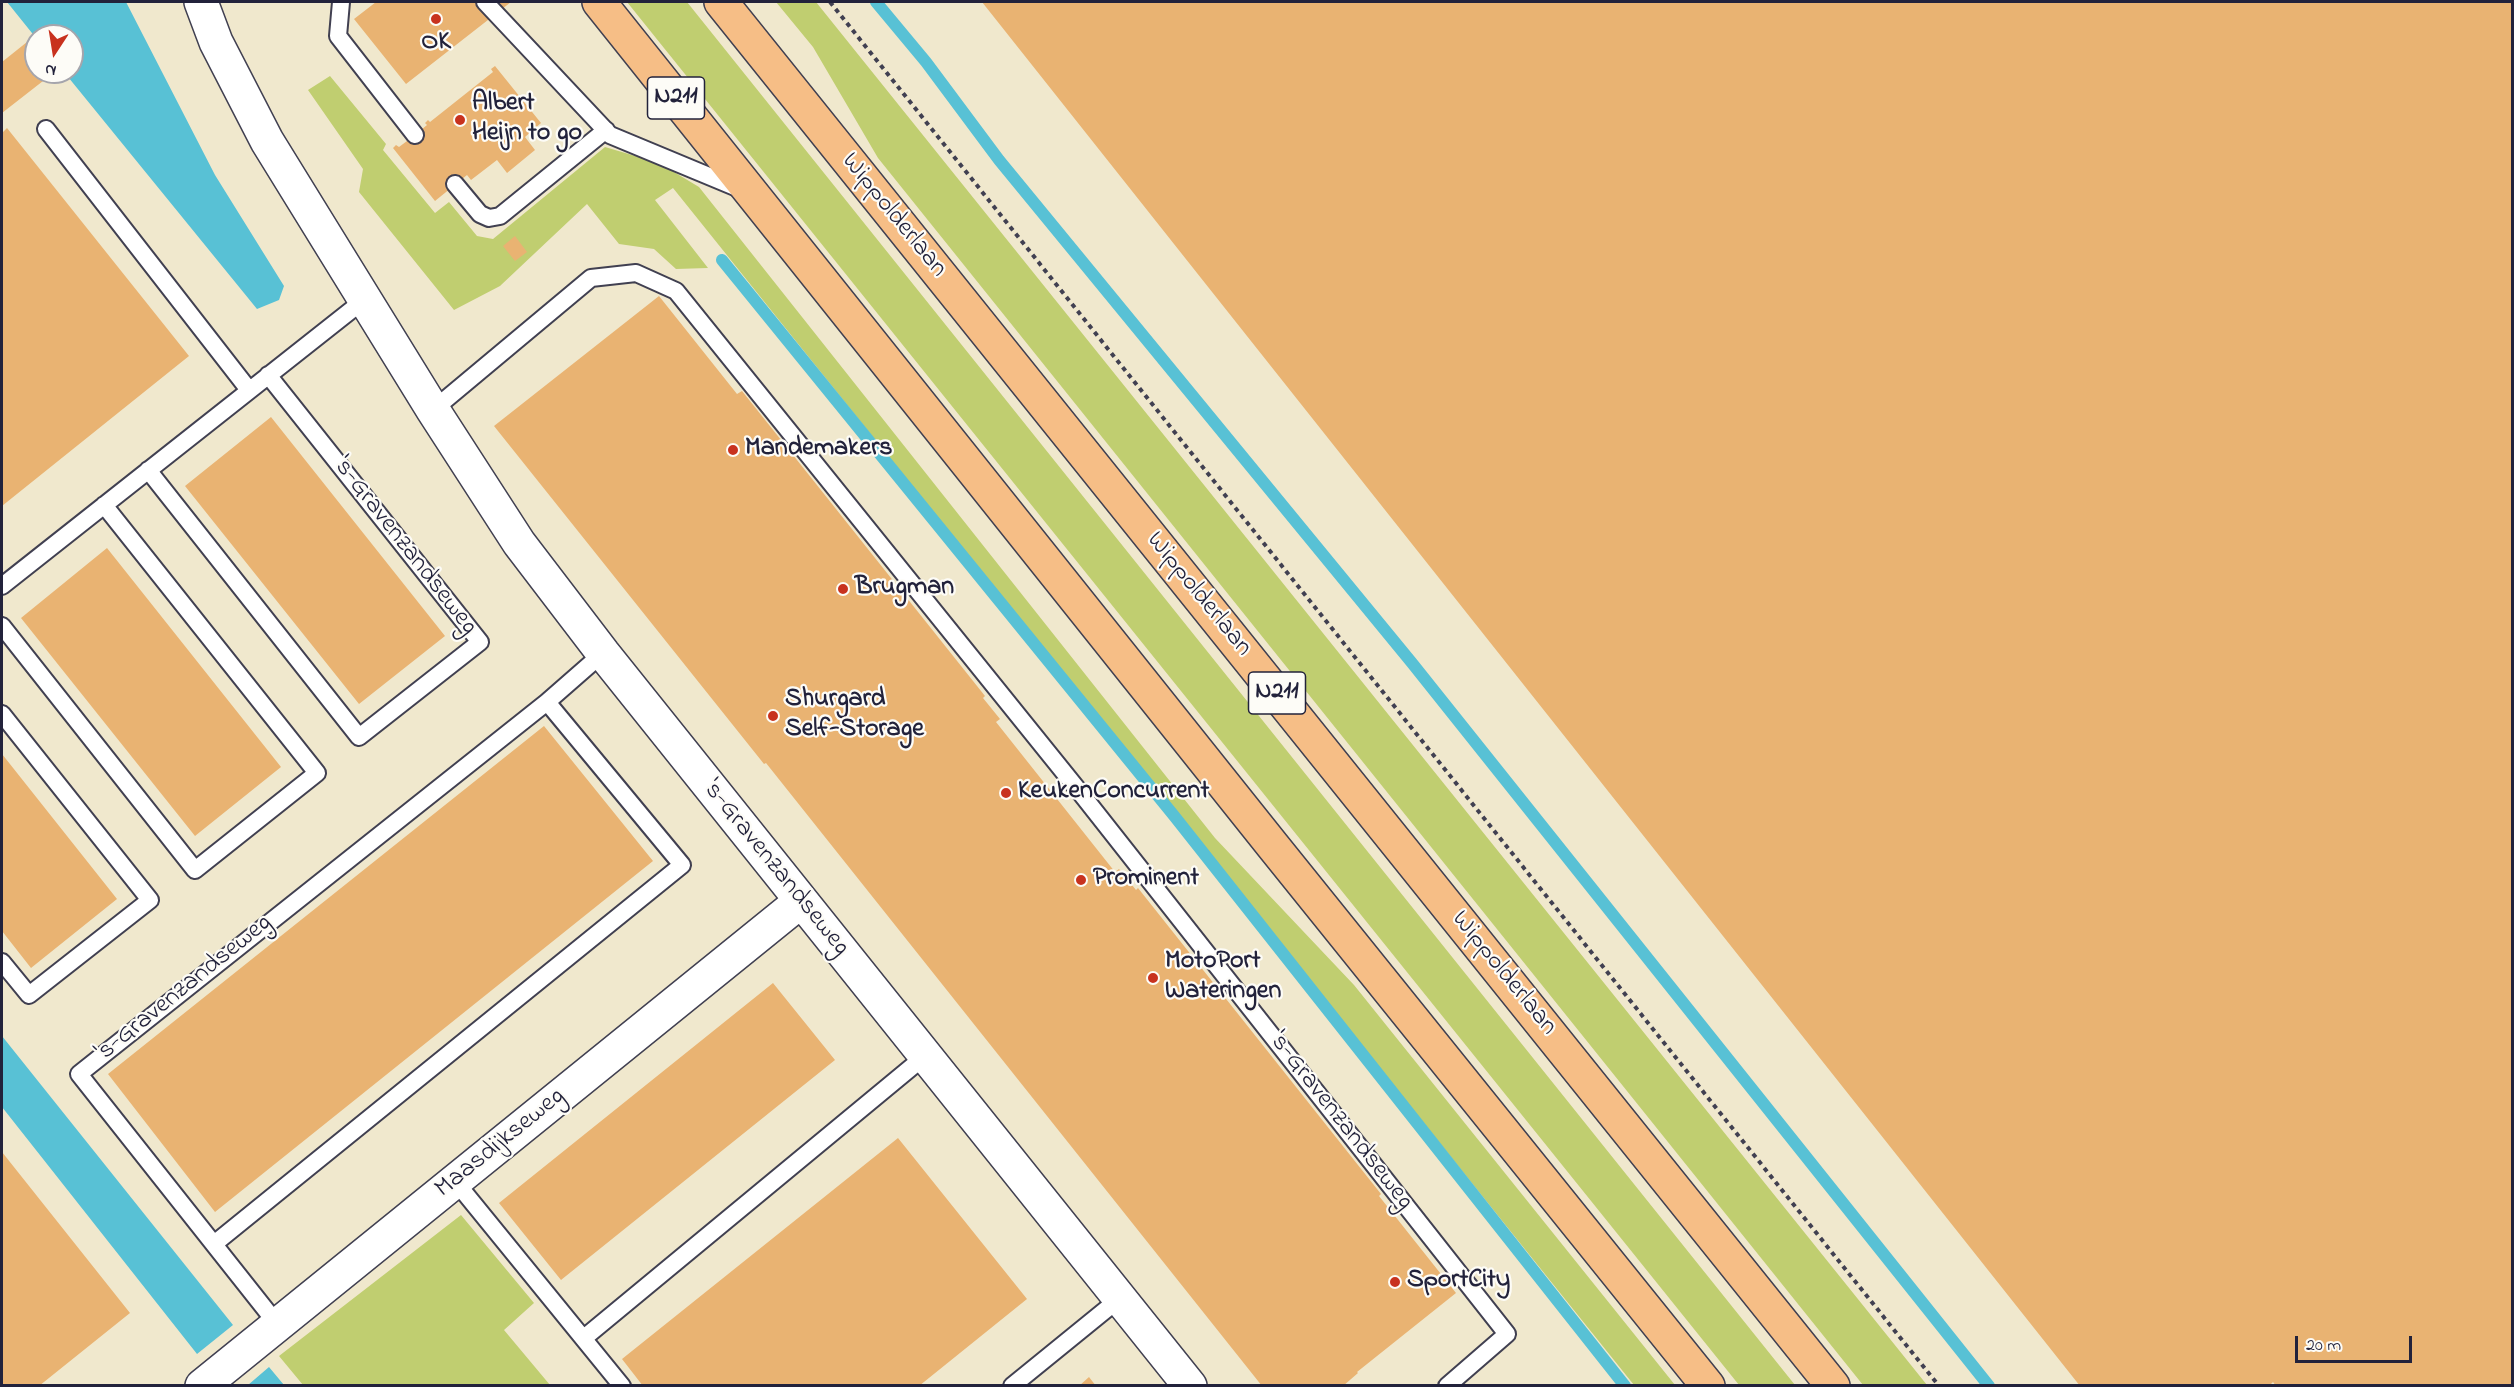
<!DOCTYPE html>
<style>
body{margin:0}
#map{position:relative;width:2514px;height:1387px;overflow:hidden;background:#f0e8cd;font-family:"Indie Flower",sans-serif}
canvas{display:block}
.frame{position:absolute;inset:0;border:3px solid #22223b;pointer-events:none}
.north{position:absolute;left:24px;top:24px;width:60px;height:60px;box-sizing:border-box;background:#fdfcf7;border:2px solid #a5a5ac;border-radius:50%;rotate:192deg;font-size:16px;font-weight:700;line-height:24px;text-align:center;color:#22223b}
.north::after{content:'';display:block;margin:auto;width:21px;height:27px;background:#c8321e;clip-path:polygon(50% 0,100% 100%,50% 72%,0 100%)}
.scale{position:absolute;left:2295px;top:1336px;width:117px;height:27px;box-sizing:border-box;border:3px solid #22223b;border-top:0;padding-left:8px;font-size:18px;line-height:21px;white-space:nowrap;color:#22223b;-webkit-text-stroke:4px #fdfcf7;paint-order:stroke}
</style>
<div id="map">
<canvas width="2514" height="1387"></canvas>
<div class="frame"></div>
<div class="north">N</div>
<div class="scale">20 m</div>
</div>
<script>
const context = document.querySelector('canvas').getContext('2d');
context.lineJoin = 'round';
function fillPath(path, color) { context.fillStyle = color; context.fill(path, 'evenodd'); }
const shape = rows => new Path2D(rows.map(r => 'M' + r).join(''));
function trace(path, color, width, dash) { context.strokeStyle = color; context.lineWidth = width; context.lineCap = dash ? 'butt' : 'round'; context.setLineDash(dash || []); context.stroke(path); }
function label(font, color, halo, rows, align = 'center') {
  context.font = font + ' "Indie Flower",sans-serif'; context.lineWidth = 4.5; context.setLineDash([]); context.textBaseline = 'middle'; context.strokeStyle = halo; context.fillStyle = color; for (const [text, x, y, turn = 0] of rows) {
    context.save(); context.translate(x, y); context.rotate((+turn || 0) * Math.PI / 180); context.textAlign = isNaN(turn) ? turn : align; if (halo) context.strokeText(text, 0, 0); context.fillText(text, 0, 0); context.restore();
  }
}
fillPath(shape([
 [627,2,687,2,1795,1385,1739,1385],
 [776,2,816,2,1927,1385,1863,1385,878,158,813,47],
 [330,76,386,144,383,150,435,213,449,202,477,236,493,239,605,147,659,163,699,187,1215,838,1354,985,1675,1385,1634,1385,673,188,655,200,708,268,676,269,654,249,619,244,587,204,500,286,454,310,359,192,363,169,308,90],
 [461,1215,534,1303,504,1330,550,1385,303,1385,279,1356]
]), '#c0ce70');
fillPath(shape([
 [7,2,126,2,215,175,284,286,279,300,257,309,64,72,72,72,72,36,36,38],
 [2,1036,233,1325,197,1354,2,1107],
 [269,1367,284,1385,248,1385]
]), '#58c1d5');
trace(shape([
 [876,2,926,62,999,160,1412,663,1989,1386],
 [722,260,1175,817,1625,1386]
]), '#58c1d5', 12);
fillPath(shape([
 [376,2,511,2,406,84,354,19],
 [982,2,2512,2,2512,1386,2276,1386,2273,1382,2269,1386,2080,1386],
 [27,42,36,54,36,72,52,74,2,113,2,62],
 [495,66,541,123,525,137,535,150,507,173,497,160,471,180,467,175,435,201,393,148,396,145,399,147,415,135,427,125,425,123,428,120,430,122,493,72,491,69],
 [7,128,189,356,2,506,2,133],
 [515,236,527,252,515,261,503,246],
 [659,296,737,394,742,391,985,696,983,698,1000,719,996,722,1115,872,1119,869,1136,890,1138,888,1381,1194,1379,1196,1456,1293,1357,1372,1358,1373,1343,1386,1262,1386,766,763,764,764,494,426],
 [271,417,445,636,359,704,185,486],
 [107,548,281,767,195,836,21,618],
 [544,726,653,861,215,1212,108,1074],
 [2,754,117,899,31,968,2,931],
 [773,983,835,1060,561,1280,499,1203],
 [898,1138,1027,1299,919,1386,643,1386,622,1359],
 [2,1152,130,1313,39,1386,2,1386],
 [1089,1377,1096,1386,1079,1386]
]), '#e9b372');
const service = shape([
 [341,2,338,36,415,135],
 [485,2,610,135,740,189],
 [46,129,249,390],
 [455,184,480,214,489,218,500,216,606,130],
 [433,410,591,278,636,273,676,291,1079,791,1507,1334,1447,1386],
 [148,470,359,737,480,642,268,375],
 [2,586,364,300],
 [2,626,195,870,317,773,104,505],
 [2,714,150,900,29,995,2,962],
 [455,1181,622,1386],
 [214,1244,682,865,547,702],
 [277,1324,79,1074,547,702,603,653],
 [584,1338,925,1056],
 [1012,1386,1119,1299]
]);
const minor = shape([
 [201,2,216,42,267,141,433,410,519,543,603,653,1190,1386],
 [202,1386,801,901]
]);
const primary = shape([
 [599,2,1273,846,1708,1386],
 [721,2,1833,1386]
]);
trace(service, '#414051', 20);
trace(minor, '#414051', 36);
trace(primary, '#414051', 36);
trace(shape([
 [830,2,1939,1386]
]), '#414051', 4, [4.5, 4.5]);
trace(service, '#fff', 16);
trace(minor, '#fff', 33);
trace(primary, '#f6be86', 33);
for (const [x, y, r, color] of [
 [436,19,6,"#c8321e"],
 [460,120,6,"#c8321e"],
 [733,450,6,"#c8321e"],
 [843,589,6,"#c8321e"],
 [773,716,6,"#c8321e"],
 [1006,793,6,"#c8321e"],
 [1081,880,6,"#c8321e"],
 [1153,978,6,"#c8321e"],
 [1395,1282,6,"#c8321e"]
]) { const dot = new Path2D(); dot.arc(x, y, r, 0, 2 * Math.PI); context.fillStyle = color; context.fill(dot); trace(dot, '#fdfcf7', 2); }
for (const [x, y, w] of [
 [676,98,57],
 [1277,693,57]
]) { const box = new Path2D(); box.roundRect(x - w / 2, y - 21, w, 42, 4.5); context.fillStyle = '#fdfcf7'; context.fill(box); trace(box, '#22223b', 1.5); }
label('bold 24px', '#22223b', null, [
 ["N211",676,98],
 ["N211",1277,693]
]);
label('bold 26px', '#22223b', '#fdfcf7', [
 ["OK",436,44,"center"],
 ["Albert",472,105],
 ["Heijn to go",472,135],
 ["Mandemakers",745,450],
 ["Brugman",855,589],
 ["Shurgard",785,701],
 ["Self-Storage",785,731],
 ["KeukenConcurrent",1018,793],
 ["Prominent",1093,880],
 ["MotoPort",1165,963],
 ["Wateringen",1165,993],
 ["SportCity",1407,1282]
], 'left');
label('26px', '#22223b', '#fdfcf7', [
 ["Wippolderlaan",893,216,51],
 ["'s-Gravenzandseweg",404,547,52],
 ["Wippolderlaan",1198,595,51],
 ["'s-Gravenzandseweg",775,869,51],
 ["Wippolderlaan",1503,974,51],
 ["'s-Gravenzandseweg",185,989,-39],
 ["'s-Gravenzandseweg",1340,1122,52],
 ["Maasdijkseweg",501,1144,-39]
]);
</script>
